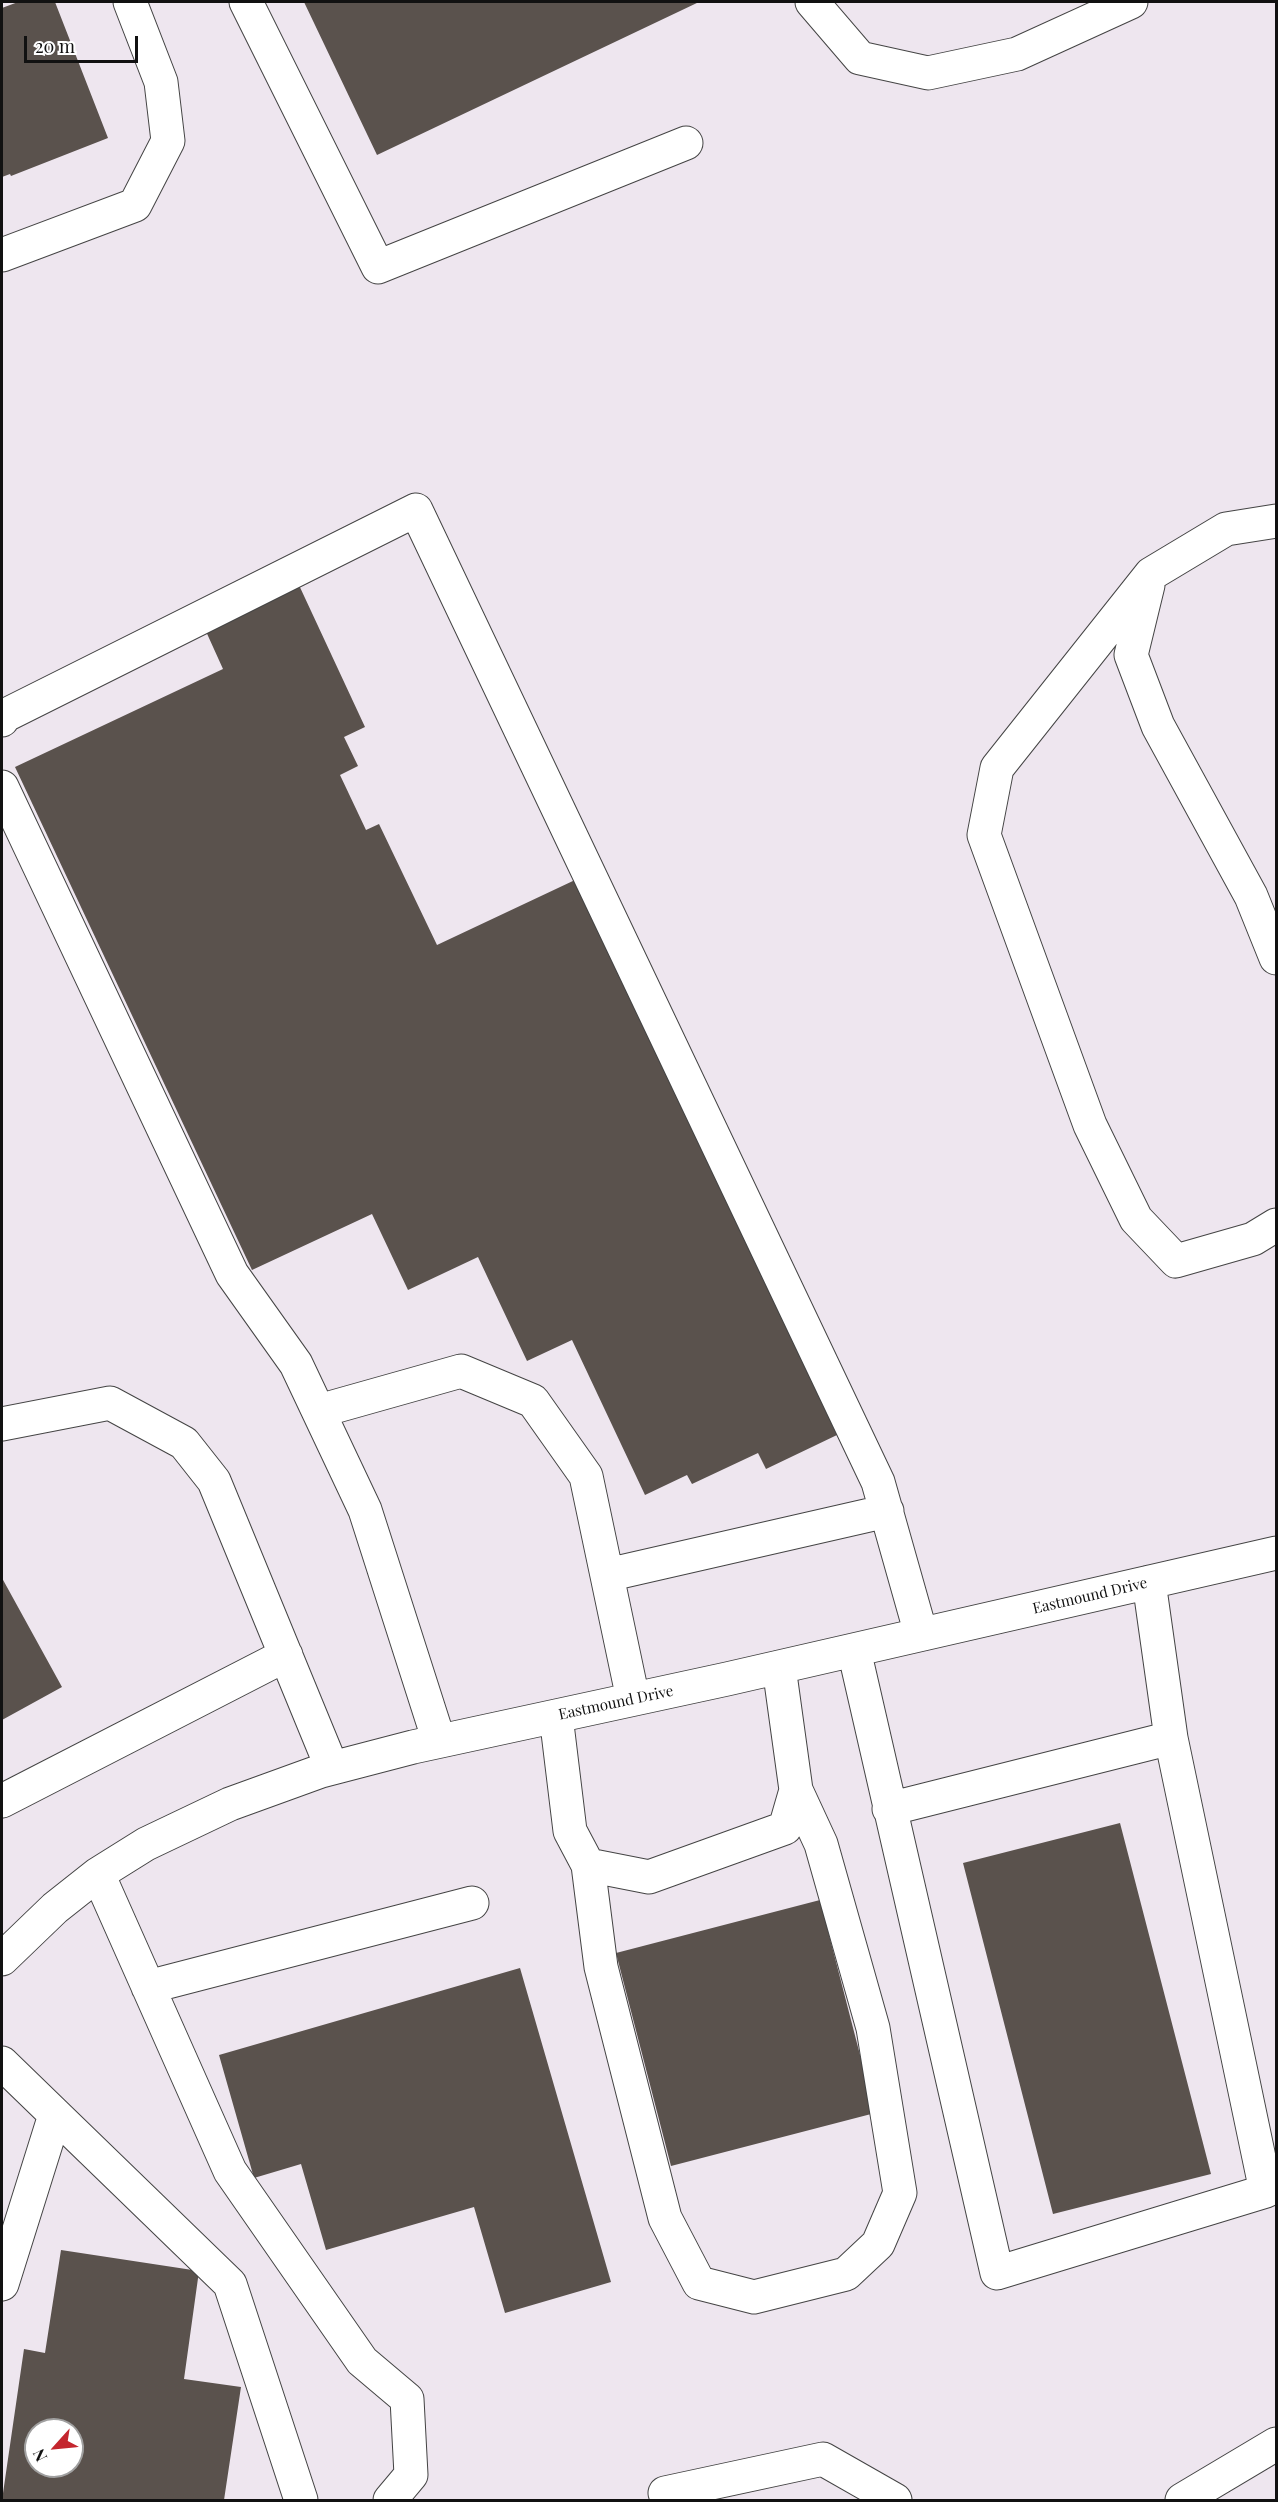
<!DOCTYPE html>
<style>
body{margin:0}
#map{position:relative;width:1278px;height:2502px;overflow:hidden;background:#fffdf5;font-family:"Playfair Display",serif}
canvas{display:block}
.frame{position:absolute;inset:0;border:3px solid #111;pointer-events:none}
.north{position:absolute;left:24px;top:2418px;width:60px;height:60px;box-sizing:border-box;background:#fff;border:2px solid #a0a0a0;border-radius:50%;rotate:243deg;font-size:16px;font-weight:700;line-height:24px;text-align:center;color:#111}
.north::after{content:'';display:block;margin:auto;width:21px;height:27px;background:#c4262e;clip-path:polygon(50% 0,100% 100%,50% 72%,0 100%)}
.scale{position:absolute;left:24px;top:36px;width:114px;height:27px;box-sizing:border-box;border:3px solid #111;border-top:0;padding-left:8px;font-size:18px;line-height:21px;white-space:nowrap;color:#111;-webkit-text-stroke:4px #fff;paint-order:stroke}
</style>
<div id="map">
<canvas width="1278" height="2502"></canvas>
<div class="frame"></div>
<div class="north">N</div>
<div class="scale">20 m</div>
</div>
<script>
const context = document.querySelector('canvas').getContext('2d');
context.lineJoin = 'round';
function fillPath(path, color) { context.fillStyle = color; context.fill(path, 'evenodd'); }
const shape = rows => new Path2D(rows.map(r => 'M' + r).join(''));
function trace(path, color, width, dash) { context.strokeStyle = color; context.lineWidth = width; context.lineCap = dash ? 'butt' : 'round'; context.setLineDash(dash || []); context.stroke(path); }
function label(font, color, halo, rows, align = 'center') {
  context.font = font + ' "Playfair Display",serif'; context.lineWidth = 6; context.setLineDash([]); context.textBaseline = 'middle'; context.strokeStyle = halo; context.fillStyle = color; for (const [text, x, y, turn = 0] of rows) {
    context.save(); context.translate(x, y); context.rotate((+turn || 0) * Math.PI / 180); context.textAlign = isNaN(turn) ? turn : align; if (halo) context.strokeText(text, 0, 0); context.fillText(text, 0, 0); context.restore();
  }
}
fillPath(shape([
 [2,2,1276,2,1276,2500,2,2500],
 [36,2430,72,2430,72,2466,36,2466]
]), '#eee6ef');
fillPath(shape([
 [18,2,55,2,108,138,11,176,10,174,2,177,2,8],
 [304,2,699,2,377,155],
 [298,583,365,727,344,737,358,766,340,775,366,830,379,824,437,945,575,880,837,1435,766,1469,758,1453,692,1484,687,1475,645,1495,572,1340,527,1361,478,1257,408,1290,372,1214,252,1270,15,767,223,669,204,627],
 [2,1578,62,1687,2,1720],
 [1120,1823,1211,2174,1053,2214,963,1863],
 [820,1900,875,2113,671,2166,616,1953],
 [520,1968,611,2282,505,2313,474,2207,326,2250,301,2164,254,2178,219,2055],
 [61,2250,199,2271,184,2379,241,2387,224,2500,2,2500,24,2349,45,2353],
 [36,2430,72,2430,72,2466,36,2466]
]), '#5a524d');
const minor = shape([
 [246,2,378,267,686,143],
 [812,2,860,58,928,73,1017,54,1131,2],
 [2,255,135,205,168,141,161,82,130,2],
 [1276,521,1226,529,1151,574,997,768,984,835,1090,1125,1136,1219,1176,1261,1253,1239,1276,1225],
 [1148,585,1131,655,1158,726,1251,896,1276,958],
 [2,720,2,717,416,510,878,1482,921,1634],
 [2,787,232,1274,296,1364,365,1510,439,1741],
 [319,1411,461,1371,533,1401,586,1476,633,1699],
 [2,1424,110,1403,184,1443,214,1481,332,1768],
 [607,1575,887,1511],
 [854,1650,997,2273,1266,2191,1171,1738,1149,1582],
 [556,1716,570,1831,588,1865,649,1877,785,1828,796,1790,779,1667],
 [2,1801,286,1655],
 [889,1809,1171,1738],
 [588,1865,601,1967,665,2218,699,2283,754,2297,846,2274,878,2244,900,2193,873,2028,821,1844,796,1790],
 [98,1874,230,2171,362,2361,407,2399,411,2475,390,2500],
 [2,1959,55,1908,98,1874,146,1844,230,1804,321,1771,413,1747,727,1679,1276,1553],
 [148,1987,472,1903],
 [2,2063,230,2284,301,2500],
 [2,2284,55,2115],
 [665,2493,823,2459,895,2500],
 [1182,2500,1276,2444]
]);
trace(minor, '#444', 35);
trace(minor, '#fff', 33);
label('15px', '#111', '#fff', [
 ["Eastmound Drive",1090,1596,-13],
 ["Eastmound Drive",616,1703,-12]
]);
</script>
